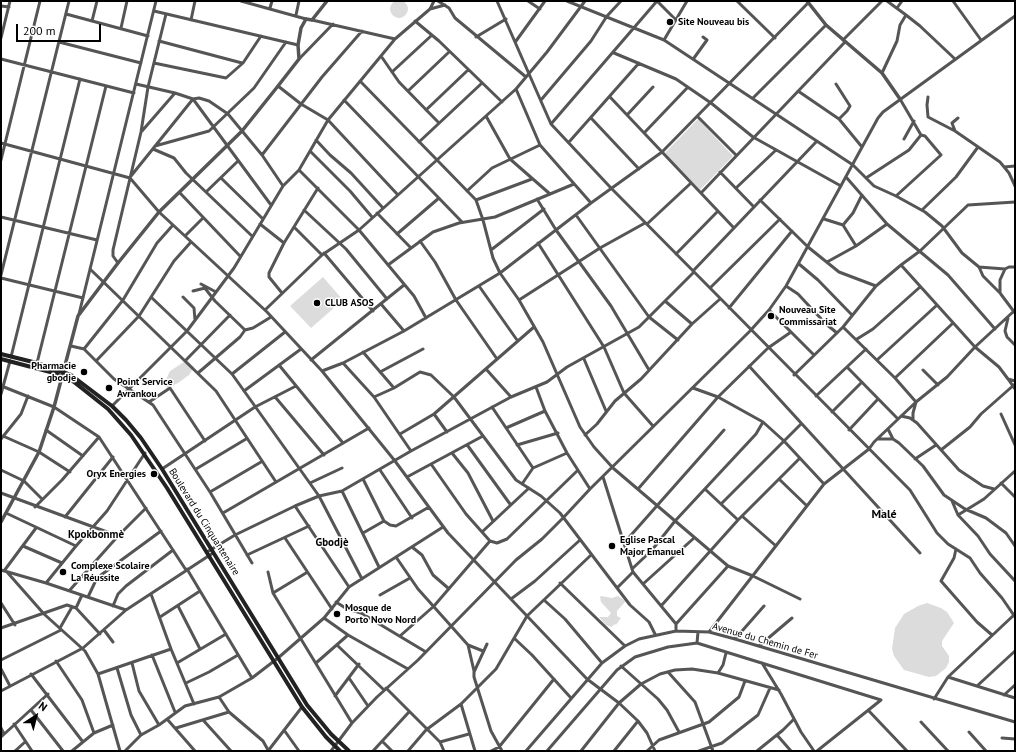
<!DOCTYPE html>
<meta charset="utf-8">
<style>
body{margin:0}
#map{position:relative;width:1016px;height:752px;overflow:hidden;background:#fff;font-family:"PT Sans",sans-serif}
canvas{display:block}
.frame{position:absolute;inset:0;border:2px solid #000;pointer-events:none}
.north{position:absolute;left:16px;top:696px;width:40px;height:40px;-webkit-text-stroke:3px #fff;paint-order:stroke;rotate:36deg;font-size:11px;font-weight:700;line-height:16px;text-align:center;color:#000}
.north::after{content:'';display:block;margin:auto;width:14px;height:18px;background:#000;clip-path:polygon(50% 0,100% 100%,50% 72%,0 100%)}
.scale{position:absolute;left:16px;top:24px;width:85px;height:18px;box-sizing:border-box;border:2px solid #000;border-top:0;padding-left:5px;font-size:12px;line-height:14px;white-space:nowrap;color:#000;-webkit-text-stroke:3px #fff;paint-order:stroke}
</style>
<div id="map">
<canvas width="1016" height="752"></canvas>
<div class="frame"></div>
<div class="north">N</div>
<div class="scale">200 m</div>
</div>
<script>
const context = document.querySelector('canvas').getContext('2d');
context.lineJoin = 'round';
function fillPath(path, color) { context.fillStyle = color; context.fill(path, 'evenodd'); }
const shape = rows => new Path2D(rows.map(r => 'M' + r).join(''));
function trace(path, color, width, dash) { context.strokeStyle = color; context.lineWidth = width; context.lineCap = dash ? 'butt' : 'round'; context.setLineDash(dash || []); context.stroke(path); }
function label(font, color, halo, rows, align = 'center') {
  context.font = font + ' "PT Sans",sans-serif'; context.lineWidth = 3; context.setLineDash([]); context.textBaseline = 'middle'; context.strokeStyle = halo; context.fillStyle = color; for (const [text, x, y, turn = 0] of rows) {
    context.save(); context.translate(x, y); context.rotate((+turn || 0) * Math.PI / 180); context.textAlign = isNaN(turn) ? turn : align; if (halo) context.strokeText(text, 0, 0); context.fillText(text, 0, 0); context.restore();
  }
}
fillPath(shape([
 '390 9a9 9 0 1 1 18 0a9 9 0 1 1-18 0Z',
 [698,119,733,156,700,190,665,153],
 [323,277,343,300,311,328,290,306],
 [187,360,194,367,189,375,178,383,167,388,164,384,170,371],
 [601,596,612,598,618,596,624,600,625,602,617,611,617,616,621,618,616,625,615,624,611,627,606,625,599,617,608,617,611,613,601,602,600,597],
 [927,603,941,608,947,612,954,623,942,641,942,646,949,656,949,662,946,668,936,676,929,677,904,670,894,656,892,649,895,628,904,614,918,606]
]), '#dcdcdc');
trace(shape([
 [241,1,306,19],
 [438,1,449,8,455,18,526,77],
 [497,1,551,124,611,188,910,490,937,533,948,544,970,558,980,573,1002,598,1015,617],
 [528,1,540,9],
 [567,1,664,40,853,165,874,186,896,196,925,212,942,226,962,253,979,267,983,276,1000,293,1015,313],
 [657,1,676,20],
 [737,1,775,38],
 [953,1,981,40],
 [1,6,9,7],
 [270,8,272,1],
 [897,8,902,1],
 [430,9,445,5],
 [154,11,298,45],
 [66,14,148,36],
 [296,15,299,1],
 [906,15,920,26,955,59],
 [191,20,195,1],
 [312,20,395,39],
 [92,21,97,1],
 [415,21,439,41,502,102],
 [121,28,127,1],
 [476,37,506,19],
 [1,38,10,1],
 [664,40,687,1],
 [843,40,882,1],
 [159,41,242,63],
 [516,41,545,1],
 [59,42,141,63],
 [614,53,676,79,711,103,753,137,841,186],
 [381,56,399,82,439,123],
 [694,58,707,40,703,37],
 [1,59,134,93],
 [299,59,333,24],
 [154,63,226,78,243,63,261,36],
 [392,72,432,35],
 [882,73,897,41,900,25,906,15,887,1],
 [360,81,476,200,483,220,493,258,500,273,519,300,543,342,580,427,594,447,613,468,728,566,753,576,800,599],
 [136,84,175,93,193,99,271,205],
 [836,84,850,106,847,111,839,119],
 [278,86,301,104,328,120,398,195],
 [516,89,540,145,591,203],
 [408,91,449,52],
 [798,91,839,119,862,147],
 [610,97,734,228],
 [928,97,927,105,928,117,955,131,1000,162,1009,173,1015,186],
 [753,98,826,25],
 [344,100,462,222],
 [541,100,591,41,607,16,621,1],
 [426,110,468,70],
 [627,115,653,87],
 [486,116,510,159,550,194],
 [698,117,736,155],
 [591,118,639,169],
 [551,124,657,1],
 [142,131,175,93],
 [955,131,952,123,958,118],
 [645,132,688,87],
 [904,139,914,121],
 [316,140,330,155,351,173,383,208],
 [419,142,482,83],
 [569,142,639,63],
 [1,143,130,178,159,212,267,312,322,371,395,461,448,533,587,679,619,703,638,721,647,733,655,751],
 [155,146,209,131,254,88,286,42],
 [153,149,174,158,186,173,252,236],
 [310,151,350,191,372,217],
 [262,155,322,77,362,31],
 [1,160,40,1],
 [1004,167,1015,166],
 [299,170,359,230,414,296,426,318],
 [720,172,754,207],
 [131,176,193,99,199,98,209,101,228,114,262,155,283,186],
 [846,177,887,224,948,275,995,329],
 [221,178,263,219],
 [866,178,909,150,921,135,900,99],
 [736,188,776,150],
 [467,191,492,168,540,145],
 [206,192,238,161],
 [180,193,240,256],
 [701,193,845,42],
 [896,196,941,155,925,136,921,135],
 [537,199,556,230,611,306,649,370],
 [476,200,532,179],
 [760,200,808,247,839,272,876,286],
 [304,210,346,249,387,299],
 [922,210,956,177,978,147],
 [377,213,410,247],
 [576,215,649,317,678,340],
 [1,217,97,240],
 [824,219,843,225,853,213,862,195],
 [260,224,284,243],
 [647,224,691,183],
 [843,225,856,246,887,224],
 [294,227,322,255],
 [397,234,439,198],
 [185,236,203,218],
 [420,241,435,262,456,300,497,359],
 [538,243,604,347,624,393,653,426],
 [491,250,544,209],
 [324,253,373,311],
 [676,254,718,211],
 [827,262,856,246],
 [118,263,113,256,113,250,141,132,148,87,166,14],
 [799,264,818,280,852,315],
 [388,265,433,232,459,223,495,217,574,184],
 [901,265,920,251,968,205,1015,202],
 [979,267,1005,269,1009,267,1015,267],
 [90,269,216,391,276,482],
 [693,271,817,141],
 [1,275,69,1],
 [1,278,83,298],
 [201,284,216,292],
 [479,286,517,340],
 [786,286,798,294,826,324,837,333],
 [204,287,215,301,245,330],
 [710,288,780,219],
 [193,291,205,288],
 [282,293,269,277,269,273,284,243,318,188],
 [1000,293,1000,280,1005,269],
 [183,297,194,308,195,320],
 [152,298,232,374,319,496,362,579],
 [519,300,600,248,645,223],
 [665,301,692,324],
 [381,304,404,331],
 [729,308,792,231],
 [265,310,322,255,359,230,516,89,547,52,585,1],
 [769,310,814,355],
 [79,314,156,1],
 [1008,318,1005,331,1007,337,1015,345],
 [843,327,895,378,916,402,913,413,913,420],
 [857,339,873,329,920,287],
 [71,346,84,349,114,379,153,405,210,492,252,563],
 [84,349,123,300,157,243,173,225],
 [363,352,394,388],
 [11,357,80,79],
 [584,359,606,411],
 [97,360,139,316,174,261,191,242],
 [311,360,404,285],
 [877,360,937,305],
 [185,361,230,315],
 [37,363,106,86],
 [343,363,374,397,411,451],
 [279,365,343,443],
 [749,366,920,553],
 [847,367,898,419],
 [486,369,511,397],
 [923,370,938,385],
 [322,371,343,363,404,331,500,273,591,203,662,152,808,3],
 [380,372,423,349],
 [198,373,240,337,245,330,253,328,271,317],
 [232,374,285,332],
 [794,375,843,327,876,286,901,265,975,347,999,367,1008,379,1015,381],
 [895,378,953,323],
 [1008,379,1015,389],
 [4,387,54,407,99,437,186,570],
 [536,387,545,411,567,453,590,489],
 [693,388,718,397,763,422,784,441,824,484],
 [244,391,301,349],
 [1,394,10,361],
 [816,396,866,349],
 [374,397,394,388,420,372,431,375,454,397,516,480,541,496,560,513,630,605,649,622,655,634],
 [276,398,324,455],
 [149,402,170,388,205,441],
 [112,406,187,331,234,268,283,186,299,170,328,120,395,39,430,9,434,1],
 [492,407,533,468],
 [832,412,862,382],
 [434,414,447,432],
 [1001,414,1015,445],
 [901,416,910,418,917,423,959,470,983,486,994,489],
 [506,428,545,411],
 [888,429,893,439],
 [46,430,83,456],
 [849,430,878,399],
 [400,434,434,414,534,327],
 [585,435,597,424,615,401,641,379,692,324,720,299],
 [3,436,39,452,70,472],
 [1,439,21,414,28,396],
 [878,439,893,439,899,443,923,466,944,495,965,509,986,518,1006,533,1015,546],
 [517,445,558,433],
 [468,446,510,504],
 [941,450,970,427,981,414,1015,384],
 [452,453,468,473,493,521],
 [915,459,936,445],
 [431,464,466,514,490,541,497,543,507,539,577,471],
 [162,469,255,407,296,386],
 [196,469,246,439],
 [1,470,24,481,42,499],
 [380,470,412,518],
 [407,477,483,436],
 [603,477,633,572,676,624,676,631],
 [363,479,384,521,390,525,396,526,429,507],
 [779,479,807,506],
 [310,483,342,468],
 [1001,483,1015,497],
 [522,484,533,468,567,453],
 [638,489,718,397,768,348,791,332],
 [706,490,738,520],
 [342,491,379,567],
 [210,492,261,462],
 [1,493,118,536],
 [952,501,958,515,978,536,990,554,1015,581],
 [721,504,801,424],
 [295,506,349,587],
 [35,507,62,480,99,437],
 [6,513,76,546],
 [223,513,369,428],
 [958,515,984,499,1015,471],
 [742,516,776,546],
 [65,517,113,457],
 [482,532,529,488],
 [363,533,384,521],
 [285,538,332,609],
 [624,543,724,430],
 [23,546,62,563],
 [412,547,422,555,433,575,448,588],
 [956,549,954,558,941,581,977,622,992,635],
 [207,552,235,535,295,506,319,496,342,491,411,451,511,397,547,382,567,367,639,327,694,272],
 [247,555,309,526],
 [396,557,418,589,468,645,483,651],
 [187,569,252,678],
 [632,569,652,550,675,521,756,434,763,422],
 [1,570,46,583,126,610],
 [4,571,36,528],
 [7,572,44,614,85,651,98,674,120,751],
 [268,572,273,593,352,723],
 [46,583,76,546,107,511,145,453],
 [560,583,625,646],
 [643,584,694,538],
 [617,588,633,572],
 [69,591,118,536,146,508],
 [273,593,306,573],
 [151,594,171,649,194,704],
 [380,595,410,578],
 [88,597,96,580,101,575,161,531],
 [511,599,535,581,580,540],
 [544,600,565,619,602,663],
 [336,602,347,609,361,613,426,652],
 [1,603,15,625],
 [113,606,118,594,126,586,173,550],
 [178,606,200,649],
 [661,606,738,520,800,458],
 [76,608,82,595],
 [160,617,200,591],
 [324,618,348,635,408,669],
 [676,624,728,566],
 [1,628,67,605,76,608,100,634],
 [60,628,72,607],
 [104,630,113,642],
 [709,632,824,484,869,449,874,442,916,402,947,377,975,347,1014,311],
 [400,636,434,606,490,541],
 [515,639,532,655,571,698],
 [735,639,764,606],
 [697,643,698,632],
 [487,644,474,672,474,677,491,731,502,751],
 [468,645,474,671],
 [338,646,384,690],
 [759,646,792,618],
 [152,655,175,712],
 [1,660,61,630],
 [56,661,82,700,94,733],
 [132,663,139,691,159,725],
 [177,663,226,634],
 [316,663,348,635],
 [762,663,781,694,801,732,814,751],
 [621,666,658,699,667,710,679,732],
 [117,668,131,715,141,735],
 [1,669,10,686],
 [668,672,695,702,713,751],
 [718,673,779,690],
 [31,674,83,742],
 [98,674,171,649],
 [948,677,1015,698],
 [349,678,368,706],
 [186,683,209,672,238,655],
 [977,686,1015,651],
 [386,688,440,742,444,751],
 [1,691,83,648,126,610,213,553],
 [1004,695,1015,685],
 [335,696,359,664],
 [219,697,229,712,263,741,268,750],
 [934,699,948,677,1015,614],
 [461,704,475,751],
 [31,710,63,751],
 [868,710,907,751],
 [167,719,195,751],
 [203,720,231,751],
 [921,722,948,751],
 [14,724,32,751],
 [1,728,4,734],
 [176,728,229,712],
 [284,730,299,751],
 [969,732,986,751],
 [777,735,791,751],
 [1,737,48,694],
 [1002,738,1015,739],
 [382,741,392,751],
 [440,742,469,734],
 [15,751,25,742],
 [72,751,94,733,113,725],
 [125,751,141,735,159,725,185,706,219,697,252,678,278,658,324,618,349,587,443,527],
 [268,751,302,707],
 [331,751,352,723,377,697,418,660,516,560,542,539,563,518,590,489,750,331,769,310,786,286,878,118,883,112,1015,16],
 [373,751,409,712],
 [408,751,426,730,461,704,496,669,527,616,591,555],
 [491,751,499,747,554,679],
 [526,751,602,663,625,646,639,639,676,631,709,632,735,639,1015,722],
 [547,751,617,670,635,657,668,647,697,643,881,700],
 [581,751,619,703,641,684,660,674,675,670,692,669,718,673,723,665,726,653],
 [614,751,638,721],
 [647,751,659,740,709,722,739,697,745,681],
 [699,751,722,743,758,715,770,688],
 [757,751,783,730,794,719],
 [817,751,881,700]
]), '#555', 3);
trace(shape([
 [807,1,826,25,882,73,900,99],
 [1,522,39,452,54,407,78,316,118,263,159,212,242,131,278,86,299,59,298,45,301,28,306,19,312,20,327,1]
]), '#555', 3.5);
trace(shape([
 [1,354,37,363,71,375,112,406,126,420,141,438,162,469,307,705,331,734,349,751],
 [1,359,54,373,74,382,108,409,131,435,167,488,302,707,326,737,340,751]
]), '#222', 4);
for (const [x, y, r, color] of [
 [670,22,4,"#000"],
 [317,303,4,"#000"],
 [771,316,4,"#000"],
 [84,372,4,"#000"],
 [109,388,4,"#000"],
 [154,474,4,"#000"],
 [612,546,4,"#000"],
 [63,572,4,"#000"],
 [337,614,4,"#000"]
]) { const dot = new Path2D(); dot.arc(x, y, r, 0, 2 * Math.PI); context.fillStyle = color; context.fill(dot); trace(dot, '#fff', 1.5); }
label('bold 10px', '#000', '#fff', [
 ["Site Nouveau bis",678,22],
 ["CLUB ASOS",325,303],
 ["Nouveau Site",779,310],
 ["Commissariat",779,322],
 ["Pharmacie",76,366,"right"],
 ["gbodje",76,378,"right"],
 ["Point Service",117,382],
 ["Avrankou",117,394],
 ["Oryx Energies",146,474,"right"],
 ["Eglise Pascal",620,540],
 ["Major Emanuel",620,552],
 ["Complexe Scolaire",71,566],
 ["La Réussite",71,578],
 ["Mosque de",345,608],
 ["Porto Novo Nord",345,620]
], 'left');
label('10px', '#000', '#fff', [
 ["Boulevard du Cinquantenaire",204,522,58],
 ["Avenue du Chemin de Fer",765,641,16]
]);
label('bold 11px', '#000', '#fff', [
 ["Kpokbonmè",96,535],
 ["Gbodjè",332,543]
]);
label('bold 12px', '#000', '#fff', [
 ["Malé",884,515]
]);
</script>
